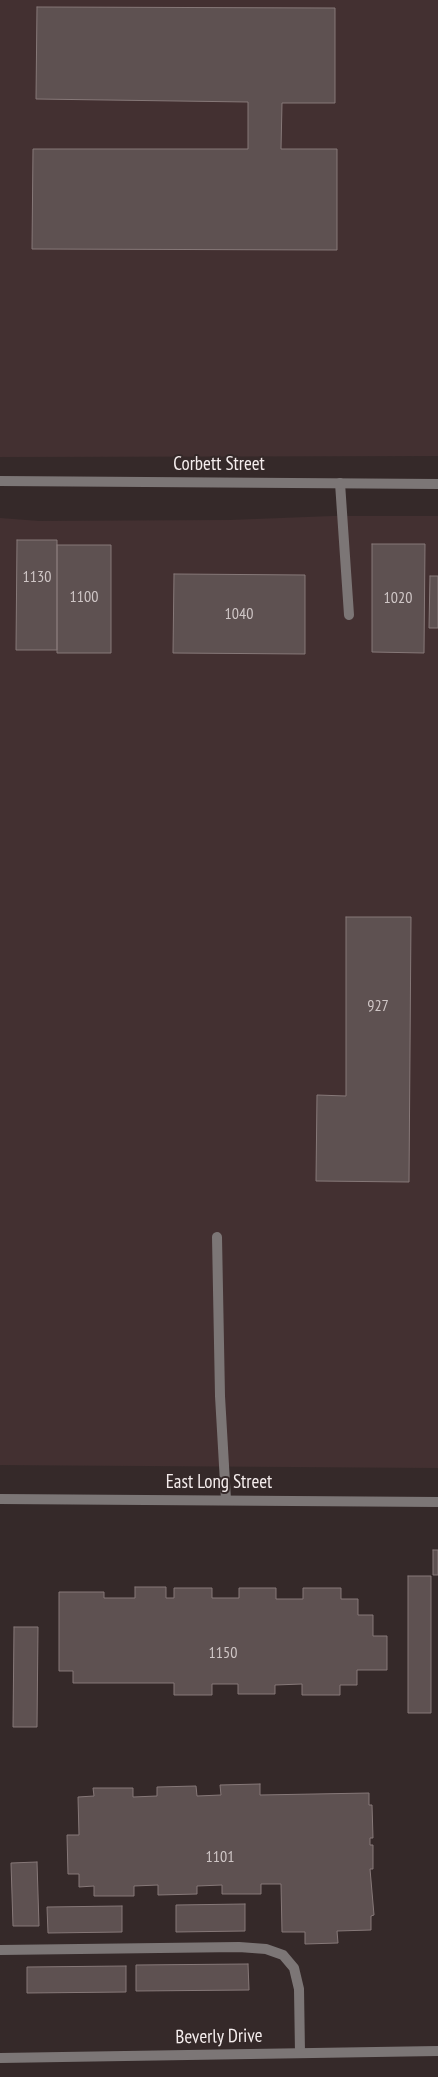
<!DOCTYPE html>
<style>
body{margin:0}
canvas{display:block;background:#352929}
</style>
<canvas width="438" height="2077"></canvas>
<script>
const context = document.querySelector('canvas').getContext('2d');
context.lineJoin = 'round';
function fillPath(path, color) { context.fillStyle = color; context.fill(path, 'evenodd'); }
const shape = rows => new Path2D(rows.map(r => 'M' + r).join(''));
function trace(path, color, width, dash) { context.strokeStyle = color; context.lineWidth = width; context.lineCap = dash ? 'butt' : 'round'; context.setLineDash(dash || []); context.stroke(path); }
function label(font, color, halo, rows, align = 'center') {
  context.font = font + ' "PT Sans Narrow",sans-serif'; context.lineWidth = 4; context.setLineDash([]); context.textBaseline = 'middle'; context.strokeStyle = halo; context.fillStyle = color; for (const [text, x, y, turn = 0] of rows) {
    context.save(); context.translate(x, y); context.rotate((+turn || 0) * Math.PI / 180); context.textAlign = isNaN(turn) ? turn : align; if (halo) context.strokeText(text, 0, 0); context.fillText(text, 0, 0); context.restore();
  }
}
fillPath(shape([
 [0,0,438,0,438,456,0,457],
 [333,516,438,516,438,1468,0,1465,0,518,39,521,230,520]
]), '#433031');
const building = shape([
 [37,7,335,8,335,103,282,103,281,149,337,149,337,250,32,249,33,149,248,149,248,102,36,99,37,7],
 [17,540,57,540,57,650,16,650,17,540],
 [372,544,425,544,424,653,372,652,372,544],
 [57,545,111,545,111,653,57,653,57,545],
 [174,574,305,575,305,654,173,653,174,574],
 [430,576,438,576,438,628,429,628,430,576],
 [346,917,411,917,409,1182,316,1181,317,1095,346,1096,346,917],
 [433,1550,438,1550,438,1575,433,1575,433,1550],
 [408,1576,431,1576,431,1713,408,1713,408,1576],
 [135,1587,166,1587,166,1598,174,1598,174,1588,212,1588,212,1598,239,1598,239,1588,276,1588,276,1599,303,1599,303,1588,341,1588,341,1599,358,1599,358,1615,373,1615,373,1636,387,1636,387,1670,357,1670,357,1685,340,1685,340,1695,302,1695,302,1684,275,1685,275,1694,238,1694,238,1684,212,1684,212,1695,174,1695,174,1683,73,1683,73,1671,59,1671,59,1592,104,1592,104,1598,135,1598,135,1587],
 [14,1627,38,1627,37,1727,13,1727,14,1627],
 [260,1784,260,1795,369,1793,369,1805,372,1805,373,1838,370,1838,370,1845,373,1845,373,1869,370,1869,374,1915,371,1916,371,1930,337,1931,338,1943,305,1944,305,1932,282,1932,281,1884,261,1884,261,1894,222,1894,222,1885,197,1886,197,1894,158,1895,158,1885,134,1886,134,1896,94,1896,94,1886,79,1887,79,1874,68,1874,67,1835,79,1835,78,1797,94,1796,93,1788,133,1788,133,1797,157,1796,157,1787,196,1786,197,1796,221,1795,220,1785,260,1784],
 [37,1862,39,1926,13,1926,11,1863,37,1862],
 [245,1904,245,1931,176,1932,176,1905,245,1904],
 [122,1906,122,1932,48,1933,47,1907,122,1906],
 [248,1964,249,1990,136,1991,136,1965,248,1964],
 [126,1966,126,1992,27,1993,27,1967,126,1966]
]);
fillPath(building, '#5e5151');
trace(building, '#867878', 1);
trace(shape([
 [340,483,349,615],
 [217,1237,220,1396,226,1500],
 [0,1950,239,1947,266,1949,283,1955,294,1968,299,1989,300,2053]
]), '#7c7676', 10);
trace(shape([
 [0,481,438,484],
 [0,2058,438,2051]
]), '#7c7676', 10);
trace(shape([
 [0,1499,438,1502]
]), '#7c7676', 10);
label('16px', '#cfc6c6', null, [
 ["1130",37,577],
 ["1100",84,597],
 ["1020",398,598],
 ["1040",239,614],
 ["927",378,1006],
 ["1150",223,1653],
 ["1101",220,1857]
]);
label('19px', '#f5eded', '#352929', [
 ["Corbett Street",219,465],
 ["East Long Street",219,1483],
 ["Beverly Drive",219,2037,-1]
]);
</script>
